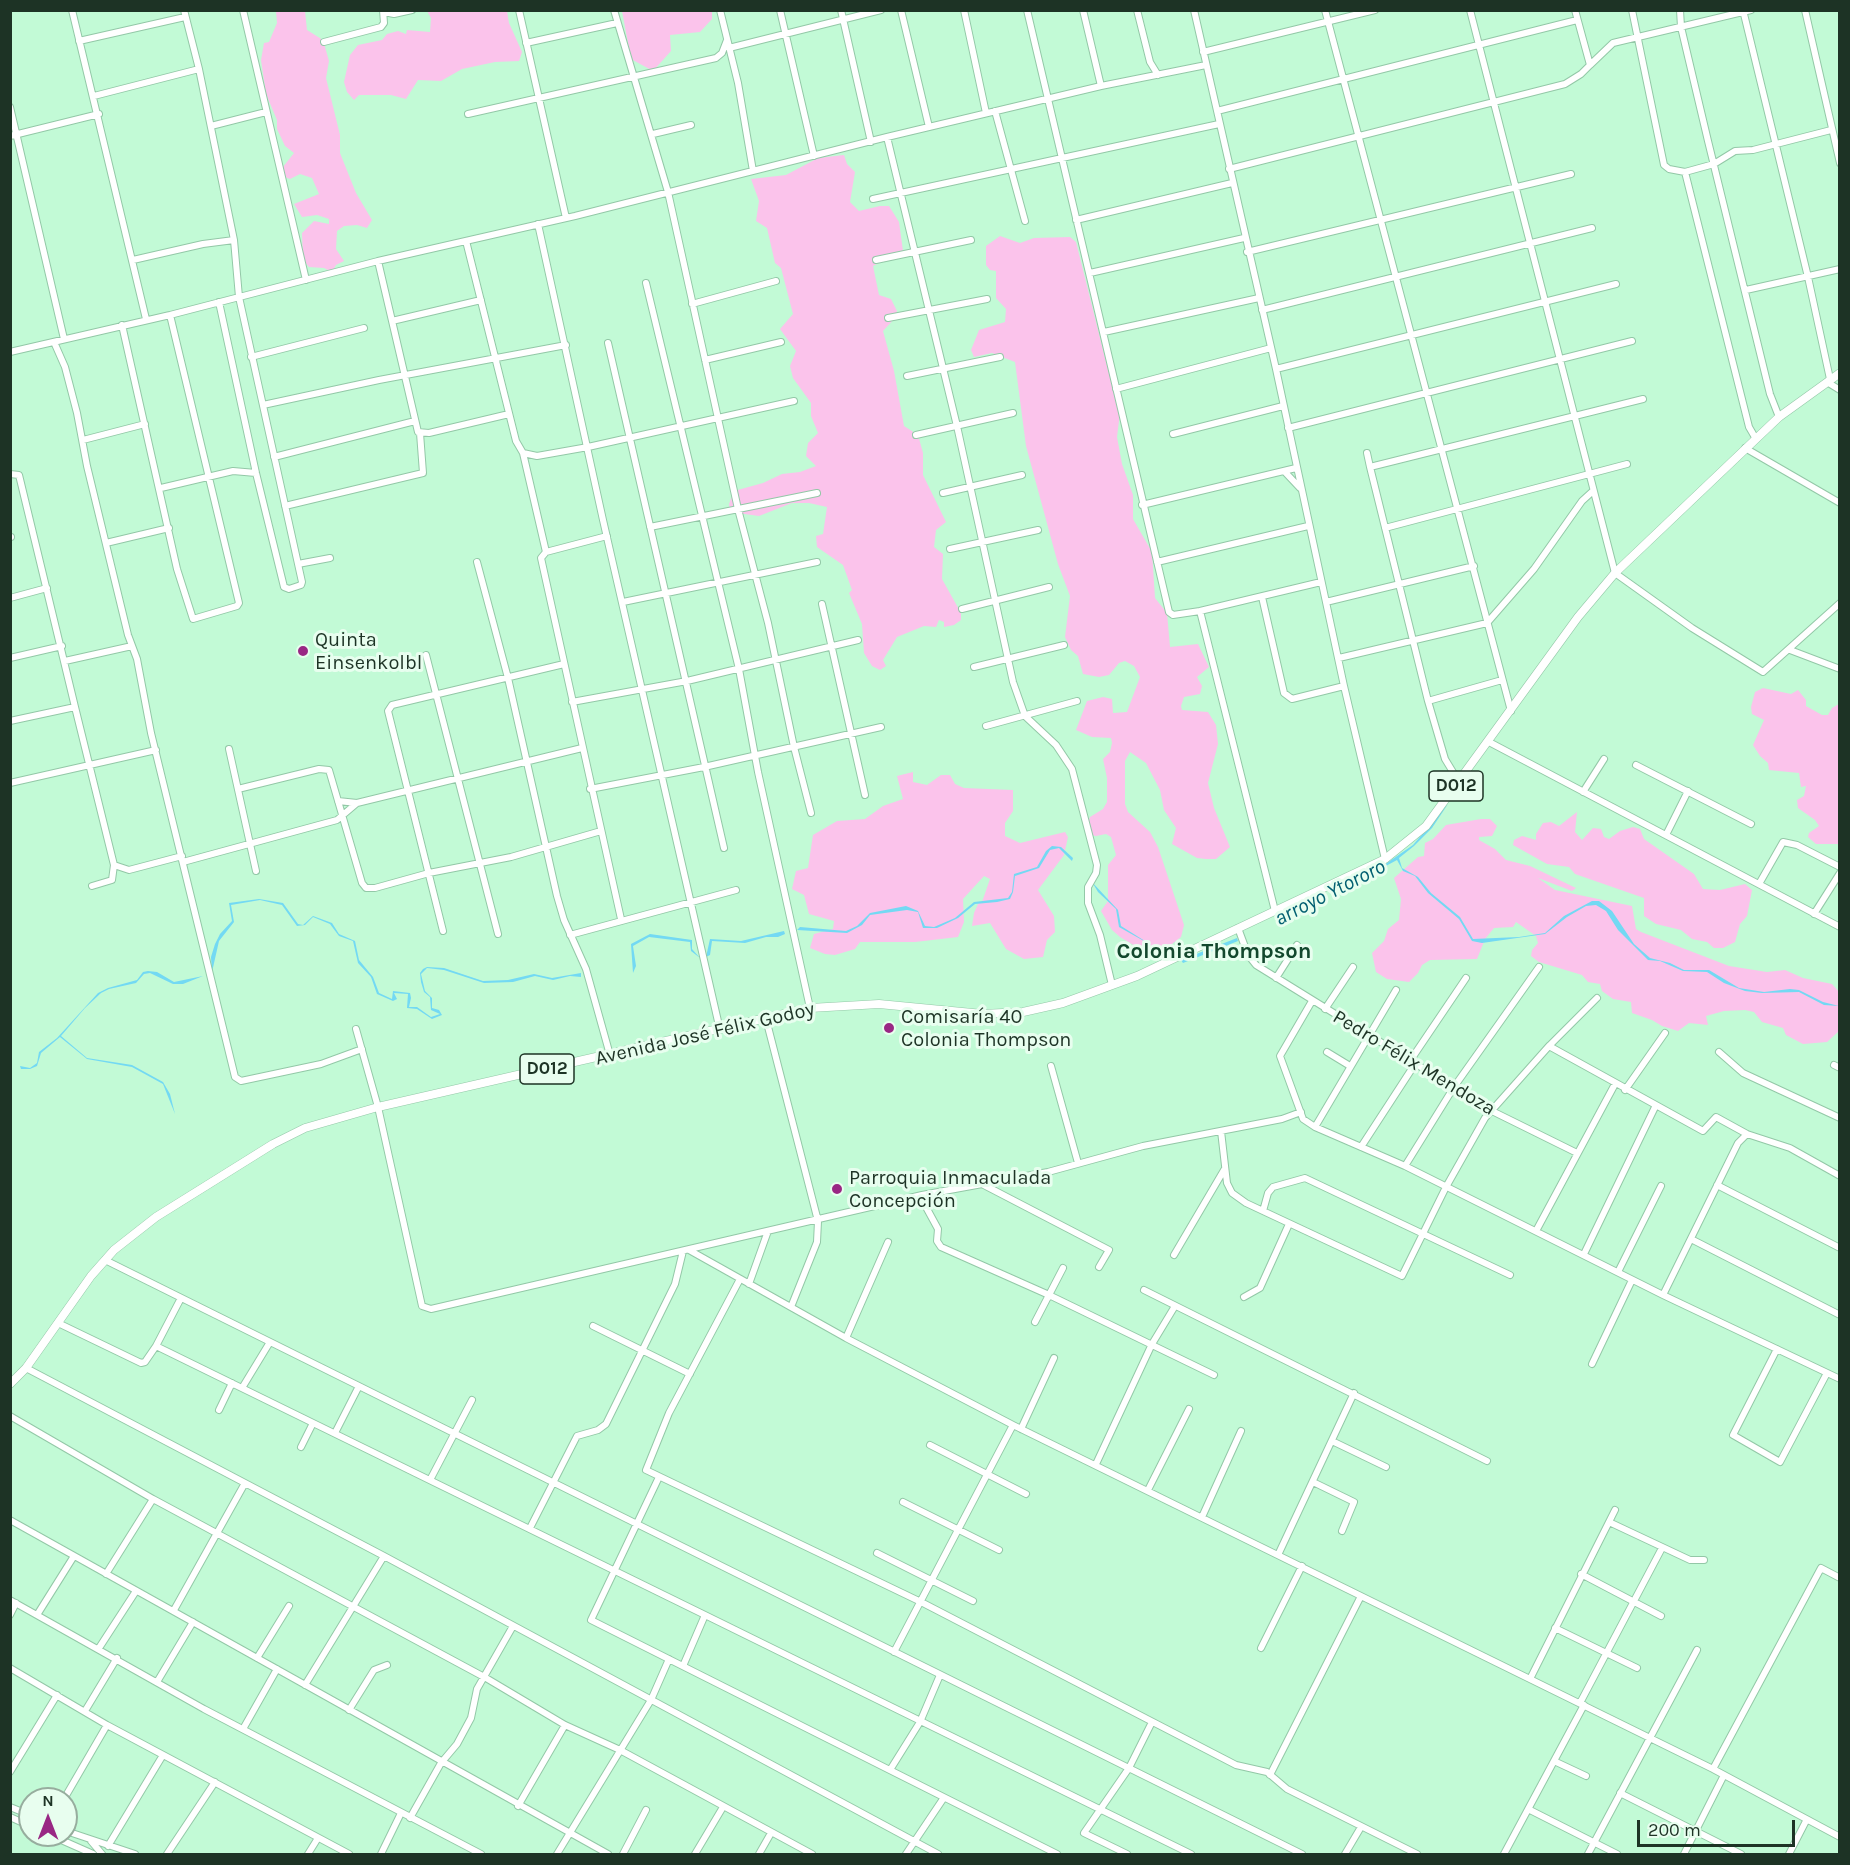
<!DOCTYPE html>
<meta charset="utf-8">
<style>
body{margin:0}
#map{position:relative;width:1850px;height:1865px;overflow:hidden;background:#c2fad6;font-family:Karla,sans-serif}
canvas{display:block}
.frame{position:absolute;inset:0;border:12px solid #1d3325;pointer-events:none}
.north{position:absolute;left:18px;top:1787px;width:60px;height:60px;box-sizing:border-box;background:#e8feef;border:2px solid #97ad9e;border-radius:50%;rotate:0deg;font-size:16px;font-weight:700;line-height:24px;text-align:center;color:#1d3325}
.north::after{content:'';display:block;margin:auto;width:21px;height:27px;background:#992784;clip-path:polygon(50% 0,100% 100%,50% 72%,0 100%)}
.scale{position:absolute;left:1637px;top:1820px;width:158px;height:27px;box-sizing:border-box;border:3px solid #1d3325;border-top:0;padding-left:8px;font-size:18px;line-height:21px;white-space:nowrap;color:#1d3325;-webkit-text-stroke:4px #e8feef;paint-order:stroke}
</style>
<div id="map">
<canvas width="1850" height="1865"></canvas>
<div class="frame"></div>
<div class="north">N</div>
<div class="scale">200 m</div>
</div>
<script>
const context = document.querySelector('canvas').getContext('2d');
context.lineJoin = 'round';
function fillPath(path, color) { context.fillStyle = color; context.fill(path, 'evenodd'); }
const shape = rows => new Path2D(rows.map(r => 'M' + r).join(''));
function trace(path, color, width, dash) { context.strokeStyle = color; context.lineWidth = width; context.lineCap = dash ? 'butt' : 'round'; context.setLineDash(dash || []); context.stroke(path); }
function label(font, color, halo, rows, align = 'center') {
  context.font = font + ' Karla,sans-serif'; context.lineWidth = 6; context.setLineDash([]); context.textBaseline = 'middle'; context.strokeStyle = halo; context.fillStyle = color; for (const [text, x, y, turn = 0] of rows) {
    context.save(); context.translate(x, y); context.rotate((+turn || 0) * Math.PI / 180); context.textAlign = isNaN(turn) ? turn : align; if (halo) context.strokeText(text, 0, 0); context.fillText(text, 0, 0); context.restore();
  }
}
fillPath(shape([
 [276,11,305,11,307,30,323,40,329,61,326,78,340,135,340,153,356,193,372,220,367,228,357,225,344,226,337,231,336,249,344,261,336,265,332,272,324,268,309,267,303,260,302,233,314,221,329,224,329,219,317,215,302,217,294,204,319,194,312,178,300,174,290,179,282,176,283,167,294,153,285,146,277,129,277,120,266,94,261,60,264,43,269,42,277,23],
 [427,11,507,11,509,23,522,52,519,61,495,62,462,69,441,81,418,80,406,99,391,95,359,95,354,100,347,92,344,82,350,55,358,45,382,40,387,34,398,31,406,34,407,30,430,32,431,18],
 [622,11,712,11,712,19,700,32,670,35,671,51,653,71,631,59],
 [844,155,847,164,855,172,850,202,859,211,880,206,889,206,899,222,903,251,873,266,879,295,891,299,897,311,895,318,883,331,894,371,904,426,918,435,923,453,923,475,946,522,936,530,934,547,943,554,942,579,961,613,961,620,954,625,944,627,944,622,939,620,936,627,924,626,897,637,883,660,886,666,880,670,872,666,864,653,862,624,849,593,852,590,843,565,817,547,816,536,823,534,827,507,809,503,792,503,759,516,730,512,729,504,734,491,763,483,782,474,800,472,816,466,806,456,808,443,818,433,811,416,811,403,793,378,790,366,796,351,780,329,793,314,781,268,775,263,767,228,756,221,759,201,751,179,786,175,818,158],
 [1000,236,1020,243,1034,238,1070,237,1076,242,1108,370,1121,405,1117,437,1122,464,1133,495,1133,519,1152,552,1155,598,1167,613,1170,647,1198,644,1209,667,1197,677,1202,686,1200,694,1184,697,1181,706,1182,710,1208,712,1216,725,1218,744,1208,783,1214,808,1230,847,1216,859,1206,859,1197,858,1172,844,1176,828,1164,810,1160,790,1146,763,1130,752,1125,761,1125,804,1128,812,1150,832,1158,847,1184,925,1181,937,1172,944,1156,948,1135,946,1120,937,1112,930,1101,911,1108,901,1108,865,1116,855,1111,837,1106,834,1096,836,1086,834,1087,825,1090,817,1103,809,1107,802,1107,778,1103,759,1110,752,1112,743,1111,738,1092,737,1076,730,1087,701,1103,697,1112,699,1113,713,1127,712,1140,677,1134,666,1125,661,1119,663,1109,675,1099,677,1083,674,1078,656,1071,650,1065,637,1070,596,1058,564,1026,446,1015,362,992,353,974,357,971,350,979,330,1005,322,1006,309,996,298,996,271,990,270,986,265,986,246],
 [1763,688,1791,694,1798,690,1806,700,1806,706,1822,715,1828,715,1832,708,1839,704,1839,844,1816,844,1808,837,1809,833,1819,826,1815,820,1798,808,1797,800,1804,796,1806,786,1801,787,1799,773,1769,770,1768,763,1760,756,1753,745,1764,720,1752,714,1751,707,1755,692],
 [913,772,913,782,927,785,941,775,950,775,955,784,964,788,1013,790,1013,811,1005,823,1005,836,1020,843,1065,832,1068,837,1064,855,1038,890,1054,916,1055,932,1047,940,1043,957,1024,959,1006,949,990,923,972,926,974,913,979,902,982,902,990,879,984,876,963,899,964,922,958,937,915,942,860,942,855,949,835,955,825,954,810,948,814,934,833,929,834,921,809,914,804,895,792,889,796,871,808,868,813,835,837,821,865,819,883,806,903,799,897,776],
 [1577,812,1575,832,1582,840,1593,828,1601,829,1604,837,1609,839,1620,831,1633,827,1640,829,1644,839,1694,874,1703,889,1720,890,1745,884,1752,890,1747,916,1740,924,1735,942,1723,948,1714,948,1707,942,1692,939,1681,930,1656,924,1644,916,1644,898,1575,874,1569,867,1547,864,1513,845,1514,840,1522,836,1536,840,1536,834,1543,823,1551,822,1559,826],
 [1481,819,1490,819,1497,826,1492,836,1479,837,1479,840,1495,849,1506,860,1530,866,1576,888,1572,891,1538,878,1555,890,1632,906,1636,929,1641,932,1729,966,1767,972,1785,970,1803,978,1832,984,1839,992,1839,1031,1827,1042,1803,1044,1786,1035,1783,1028,1762,1022,1754,1012,1745,1010,1724,1011,1706,1016,1708,1025,1689,1023,1678,1031,1662,1026,1652,1020,1632,1013,1631,1002,1613,999,1602,991,1600,984,1588,982,1582,975,1539,962,1531,956,1532,950,1538,943,1536,936,1516,922,1513,927,1494,928,1485,939,1477,959,1430,960,1422,965,1418,973,1409,982,1387,979,1376,972,1372,953,1384,941,1388,929,1399,920,1401,899,1394,878,1418,857,1424,856,1425,843,1433,839,1446,825]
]), '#fbc3eb');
fillPath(shape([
 [1448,804,1432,828,1414,846,1399,858,1402,868,1418,877,1431,893,1460,917,1473,939,1519,937,1545,933,1564,916,1592,901,1599,901,1612,911,1634,944,1650,958,1670,963,1684,970,1709,970,1739,988,1764,992,1790,989,1799,990,1823,1002,1839,1006,1824,1005,1799,992,1762,993,1745,991,1724,983,1707,972,1683,971,1660,961,1648,960,1618,930,1606,911,1596,905,1586,906,1567,917,1545,934,1482,943,1472,941,1459,919,1428,893,1415,876,1403,871,1397,860,1371,874,1413,845],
 [1052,846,1061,847,1073,858,1072,861,1059,848,1050,850,1039,868,1015,876,1013,892,1010,899,997,902,975,904,958,918,937,928,923,928,918,912,907,910,870,915,862,925,847,933,797,930,800,927,846,931,857,926,870,913,906,906,918,911,925,926,934,927,955,918,974,902,1008,898,1012,892,1014,874,1037,867,1046,851],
 [1092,882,1118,910,1121,926,1156,948,1179,953,1167,954,1119,927,1116,909,1098,892],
 [259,899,283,903,298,924,303,925,313,916,332,923,339,934,355,941,359,960,373,977,379,993,392,999,393,991,410,993,411,998,409,1007,417,1007,431,1017,440,1014,431,1010,430,997,424,992,421,982,420,973,423,969,427,967,444,968,483,981,508,980,534,974,552,978,581,973,581,977,570,976,553,980,535,976,513,982,484,983,444,970,427,968,421,974,425,991,432,998,432,1008,439,1010,442,1015,432,1019,417,1009,407,1008,408,994,394,993,397,999,393,1001,377,994,371,977,358,963,353,941,339,936,330,924,313,917,305,925,297,926,282,905,260,900,231,905,234,922,219,941,212,972,211,957,215,944,220,934,232,921,229,903],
 [784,931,785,934,778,937,766,937,745,943,712,941,710,955,706,957,710,939,741,941],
 [650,934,692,940,692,949,700,958,691,951,690,942,649,937,633,946,636,966,633,973,631,944],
 [1237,938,1238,941,1183,963,1181,960],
 [148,971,157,972,174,982,203,976,183,984,173,984,150,973,144,974,136,983,109,989,101,993,85,1008,61,1036,87,1058,132,1065,163,1082,170,1094,175,1114,163,1084,132,1067,87,1059,60,1037,41,1053,37,1066,30,1069,21,1069,20,1066,30,1068,37,1063,39,1052,57,1038,98,993,108,988,137,980,143,972]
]), '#73d9f3');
trace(shape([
 [1361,879,1370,874],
 [1280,918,1289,913]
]), '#73d9f3', 1.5);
const minor = shape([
 [72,10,146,319],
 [184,10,199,69,234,240,239,297,302,582,301,585,289,589,284,587,256,473,219,302],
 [243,10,306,280],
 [519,10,566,218],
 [614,10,668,192,738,509,768,623,794,747,811,813],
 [720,10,738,83,753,171],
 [780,10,814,156],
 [841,10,871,142],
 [901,10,929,127],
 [964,10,986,113],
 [1027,10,1169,612,1173,615,1200,611,1321,582],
 [1083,10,1101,86],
 [1137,10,1150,62,1158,75],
 [1194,10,1276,369,1344,686,1385,859],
 [1325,10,1511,711],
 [1470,10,1615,573,1692,628,1763,672,1840,603],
 [1632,10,1664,165,1669,169,1685,172,1714,164,1735,151,1753,150,1831,130],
 [1680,10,1681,27,1708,141,1770,394,1779,417],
 [1743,10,1808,277,1830,379],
 [1805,10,1840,163],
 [384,12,394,14,412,10],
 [79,41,185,17],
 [324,42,381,27,384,23,383,10],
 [526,43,617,23],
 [729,48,881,10],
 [1203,52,1375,10],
 [1590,65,1613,43,1751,10],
 [94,96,199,69],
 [10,107,64,339],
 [995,111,1025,221],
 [1217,111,1577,20],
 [468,114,716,58,722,53,727,40],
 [211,126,266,112],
 [653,134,691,125],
 [10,136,99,114],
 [887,137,957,426,1013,682,1025,716,1056,745,1072,769,1097,865,1096,873,1088,887,1088,903,1100,935,1112,985],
 [1229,169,1565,84,1581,74,1590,65,1575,10],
 [1685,172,1749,427,1756,439],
 [873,199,1219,124],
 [1076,220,1232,183],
 [538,224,603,520,720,1030],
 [466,241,516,441,523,453,537,456,588,447,794,401],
 [1247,252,1571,174],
 [133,260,203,244,234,240],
 [876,260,971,240],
 [378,261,418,432,429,433,509,414],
 [1090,273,1244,238],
 [646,283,739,669,758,772,810,1008],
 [1746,290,1840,269],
 [692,304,776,281],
 [1262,310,1592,228],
 [888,318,987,299],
 [392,321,481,300],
 [122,325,177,569,193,619,237,606,239,603,170,315],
 [1104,332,1259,298],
 [54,342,65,367,77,413,87,466,128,635,137,659,151,733,235,1077,241,1081,321,1064,362,1049],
 [608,343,724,848],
 [10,352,170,315,378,261,575,216,887,137,1101,86,1206,65],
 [251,357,364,328],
 [705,360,781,342],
 [1276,369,1616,284],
 [907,376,1000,357],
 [1827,382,1840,390],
 [1116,389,1271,348],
 [263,405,379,380,566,345],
 [1288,428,1632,341],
 [1173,434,1283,406],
 [916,435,1013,413],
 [83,440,145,424],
 [1745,448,1840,503],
 [523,453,546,552],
 [1367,453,1370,467,1643,399],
 [274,457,415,421],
 [1370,467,1428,701,1445,759,1459,782],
 [1284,471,1300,488],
 [10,474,19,475,75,707],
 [161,488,233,471,256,473],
 [943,493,1022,475],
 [1142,505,1296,468],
 [285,506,423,473,420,433],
 [650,527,817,493],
 [1385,528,1627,464],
 [607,536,546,552,541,558,621,919],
 [10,537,11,537],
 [106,543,169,528],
 [950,549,1038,530],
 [477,562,508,678,557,896,564,920,586,969,610,1055],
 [1157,562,1308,526],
 [298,564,330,558],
 [1262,597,1284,693,1292,699,1344,686],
 [10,598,47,588],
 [623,602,817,562],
 [1326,602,1474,566],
 [822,604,865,795],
 [962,609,1049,587],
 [1200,611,1275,911],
 [1790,650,1840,669],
 [426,655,498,934],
 [10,658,62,646],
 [1339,658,1487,623,1534,569,1582,501,1593,491],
 [65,661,132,646],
 [974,667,1064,645],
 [1428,701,1502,680],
 [572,702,687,681,858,640],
 [10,721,75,707,114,865,129,870,182,856],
 [986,726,1077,701],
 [1489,742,1840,927],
 [229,749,256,871],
 [1636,765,1751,824],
 [10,783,156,750],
 [238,789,319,769,329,770,362,883,366,888,375,888,429,873,511,857,601,831],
 [590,789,704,767,881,727],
 [1583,792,1604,759],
 [338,801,357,803],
 [1666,835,1688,791],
 [183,862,337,820,357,803,582,748],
 [1759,884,1783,842,1797,845,1840,867],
 [92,886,112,880,114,865],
 [1814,914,1840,873],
 [1238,928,1248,955,1256,965,1492,1111,1577,1153],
 [443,931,388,711,392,705,564,664],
 [570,935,736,890],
 [1276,978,1297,945],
 [1312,1001,1280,1056,1303,1119,1315,1127,1405,1166,1663,1295,1840,1379],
 [1325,1009,1353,967],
 [766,1019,818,1221,817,1242,791,1307],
 [356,1029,378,1107,422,1306,431,1309,922,1195,1048,1172,1143,1146,1282,1119,1301,1112],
 [1549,1046,1703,1131,1716,1117,1747,1134,1790,1148,1840,1176],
 [1327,1052,1350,1066],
 [1719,1052,1743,1073,1840,1118],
 [1410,1061,1466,978],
 [1834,1065,1840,1068],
 [1051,1066,1078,1163],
 [1625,1090,1665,1033],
 [1315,1127,1396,990],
 [1221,1131,1227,1183,1232,1193,1246,1203,1263,1211,1268,1193,1273,1187,1305,1178,1510,1275],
 [1361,1147,1415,1064],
 [1405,1166,1454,1087,1539,967],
 [980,1183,1109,1250,1099,1267],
 [1717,1185,1840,1248],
 [920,1196,938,1229,937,1241,941,1247,1049,1295,1214,1375],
 [1263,1211,1402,1276,1446,1187,1485,1118,1549,1046,1597,998],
 [1536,1231,1615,1084],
 [1691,1239,1840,1315],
 [689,1250,846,1338,1013,1425,1713,1769,1840,1837],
 [1584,1254,1656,1105],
 [1174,1255,1224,1170],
 [105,1260,1302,1854],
 [1618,1272,1661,1186],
 [740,1279,669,1413,646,1470,921,1602,1236,1765,1267,1772,1287,1789,1417,1854],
 [749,1284,768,1231],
 [1144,1290,1487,1461],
 [1663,1295,1738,1143,1747,1134],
 [1244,1297,1260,1288,1289,1224],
 [1035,1322,1063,1268],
 [58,1323,141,1363,145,1362,156,1346,705,1615,683,1666],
 [593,1326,690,1374],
 [846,1338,888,1242],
 [156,1346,181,1298],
 [1777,1349,1733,1435,1780,1462,1827,1373],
 [1592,1364,1632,1280],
 [26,1368,384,1556,938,1854],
 [242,1388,270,1342],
 [219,1410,232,1383],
 [10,1416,153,1499,486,1678,565,1725,620,1750,812,1854],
 [1021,1429,1054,1358],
 [335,1433,359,1386],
 [1332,1441,1386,1467],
 [930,1445,1026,1494],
 [301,1447,313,1423],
 [1096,1464,1152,1344,1175,1306],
 [659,1477,591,1620,1057,1854],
 [430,1480,472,1400],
 [1313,1482,1354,1502,1342,1531],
 [1148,1490,1189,1409],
 [903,1502,999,1550],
 [1202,1517,1241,1431],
 [10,1520,608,1854],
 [1609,1522,1690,1560,1704,1560],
 [530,1528,577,1436,598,1430,606,1424,675,1284,683,1251],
 [877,1553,973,1601],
 [1278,1555,1354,1393],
 [106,1574,153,1499],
 [1581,1574,1661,1616],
 [10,1600,204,1709,481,1854],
 [174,1610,245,1483],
 [10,1615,16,1603],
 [37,1615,74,1556],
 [705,1615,1191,1854],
 [1555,1628,1637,1668],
 [99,1648,136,1591],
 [1261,1648,1302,1566],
 [894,1652,1013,1425],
 [257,1658,289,1606],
 [10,1668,107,1725,349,1854],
 [1530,1679,1615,1510],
 [157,1682,193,1622],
 [305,1685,384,1556],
 [1580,1703,1662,1548],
 [349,1710,374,1670,387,1665],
 [85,1711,117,1658],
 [243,1729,277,1669],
 [1554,1761,1586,1776],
 [1713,1769,1821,1568,1840,1578],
 [890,1770,920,1722,940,1675],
 [10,1772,57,1695],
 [1270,1775,1361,1596],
 [1620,1793,1741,1854],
 [64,1799,107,1725],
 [518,1806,565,1725],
 [10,1807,30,1815],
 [1528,1809,1617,1854],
 [10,1817,30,1826],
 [410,1818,441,1763,457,1744,471,1718,477,1689,513,1626],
 [66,1831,135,1854],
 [50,1835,93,1854],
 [91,1841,102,1854],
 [108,1846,163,1755],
 [167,1854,215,1782],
 [308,1854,318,1838],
 [381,1854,401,1813],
 [557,1854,651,1700,669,1659],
 [623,1854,646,1810],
 [695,1854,723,1807],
 [759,1854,771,1833],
 [906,1854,943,1799],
 [1127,1854,1084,1833,1129,1768,1152,1722],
 [1345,1854,1361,1827],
 [1504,1854,1584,1705],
 [1588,1854,1697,1650],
 [1684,1854,1724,1775],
 [1789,1854,1806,1821]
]);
const major = shape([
 [10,1384,26,1368,91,1276,114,1250,156,1217,273,1144,305,1128,378,1107,810,1008,879,1004,983,1014,1023,1012,1063,1003,1137,976,1385,859,1426,826,1578,617,1615,573,1779,417,1840,373]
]);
trace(minor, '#93c8a7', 8);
trace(major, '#93c8a7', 9);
trace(minor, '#fff', 6);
trace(major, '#fff', 8);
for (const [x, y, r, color] of [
 [303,651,6,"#992784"],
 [889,1028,6,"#992784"],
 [837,1189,6,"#992784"]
]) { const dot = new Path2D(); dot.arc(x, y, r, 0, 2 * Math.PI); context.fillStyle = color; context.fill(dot); trace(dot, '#e8feef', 2); }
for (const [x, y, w] of [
 [1456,786,54],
 [547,1069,54]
]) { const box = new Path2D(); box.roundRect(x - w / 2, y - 15, w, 30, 4.5); context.fillStyle = '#e8feef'; context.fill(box); trace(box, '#1d3325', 1.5); }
label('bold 18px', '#1d3325', null, [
 ["D012",1456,786],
 ["D012",547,1069]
]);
label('20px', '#1d3325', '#e8feef', [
 ["Quinta",315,640],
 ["Einsenkolbl",315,663],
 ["Comisaría 40",901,1017],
 ["Colonia Thompson",901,1040],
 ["Parroquia Inmaculada",849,1178],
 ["Concepción",849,1201]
], 'left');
label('20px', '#1d3325', '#e8feef', [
 ["Avenida José Félix Godoy",705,1034,-13],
 ["Pedro Félix Mendoza",1414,1063,31]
]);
label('italic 21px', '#036072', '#e8feef', [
 ["arroyo Ytororo",1330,893,-27]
]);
label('bold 22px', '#13482d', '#e8feef', [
 ["Colonia Thompson",1214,952]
]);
</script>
